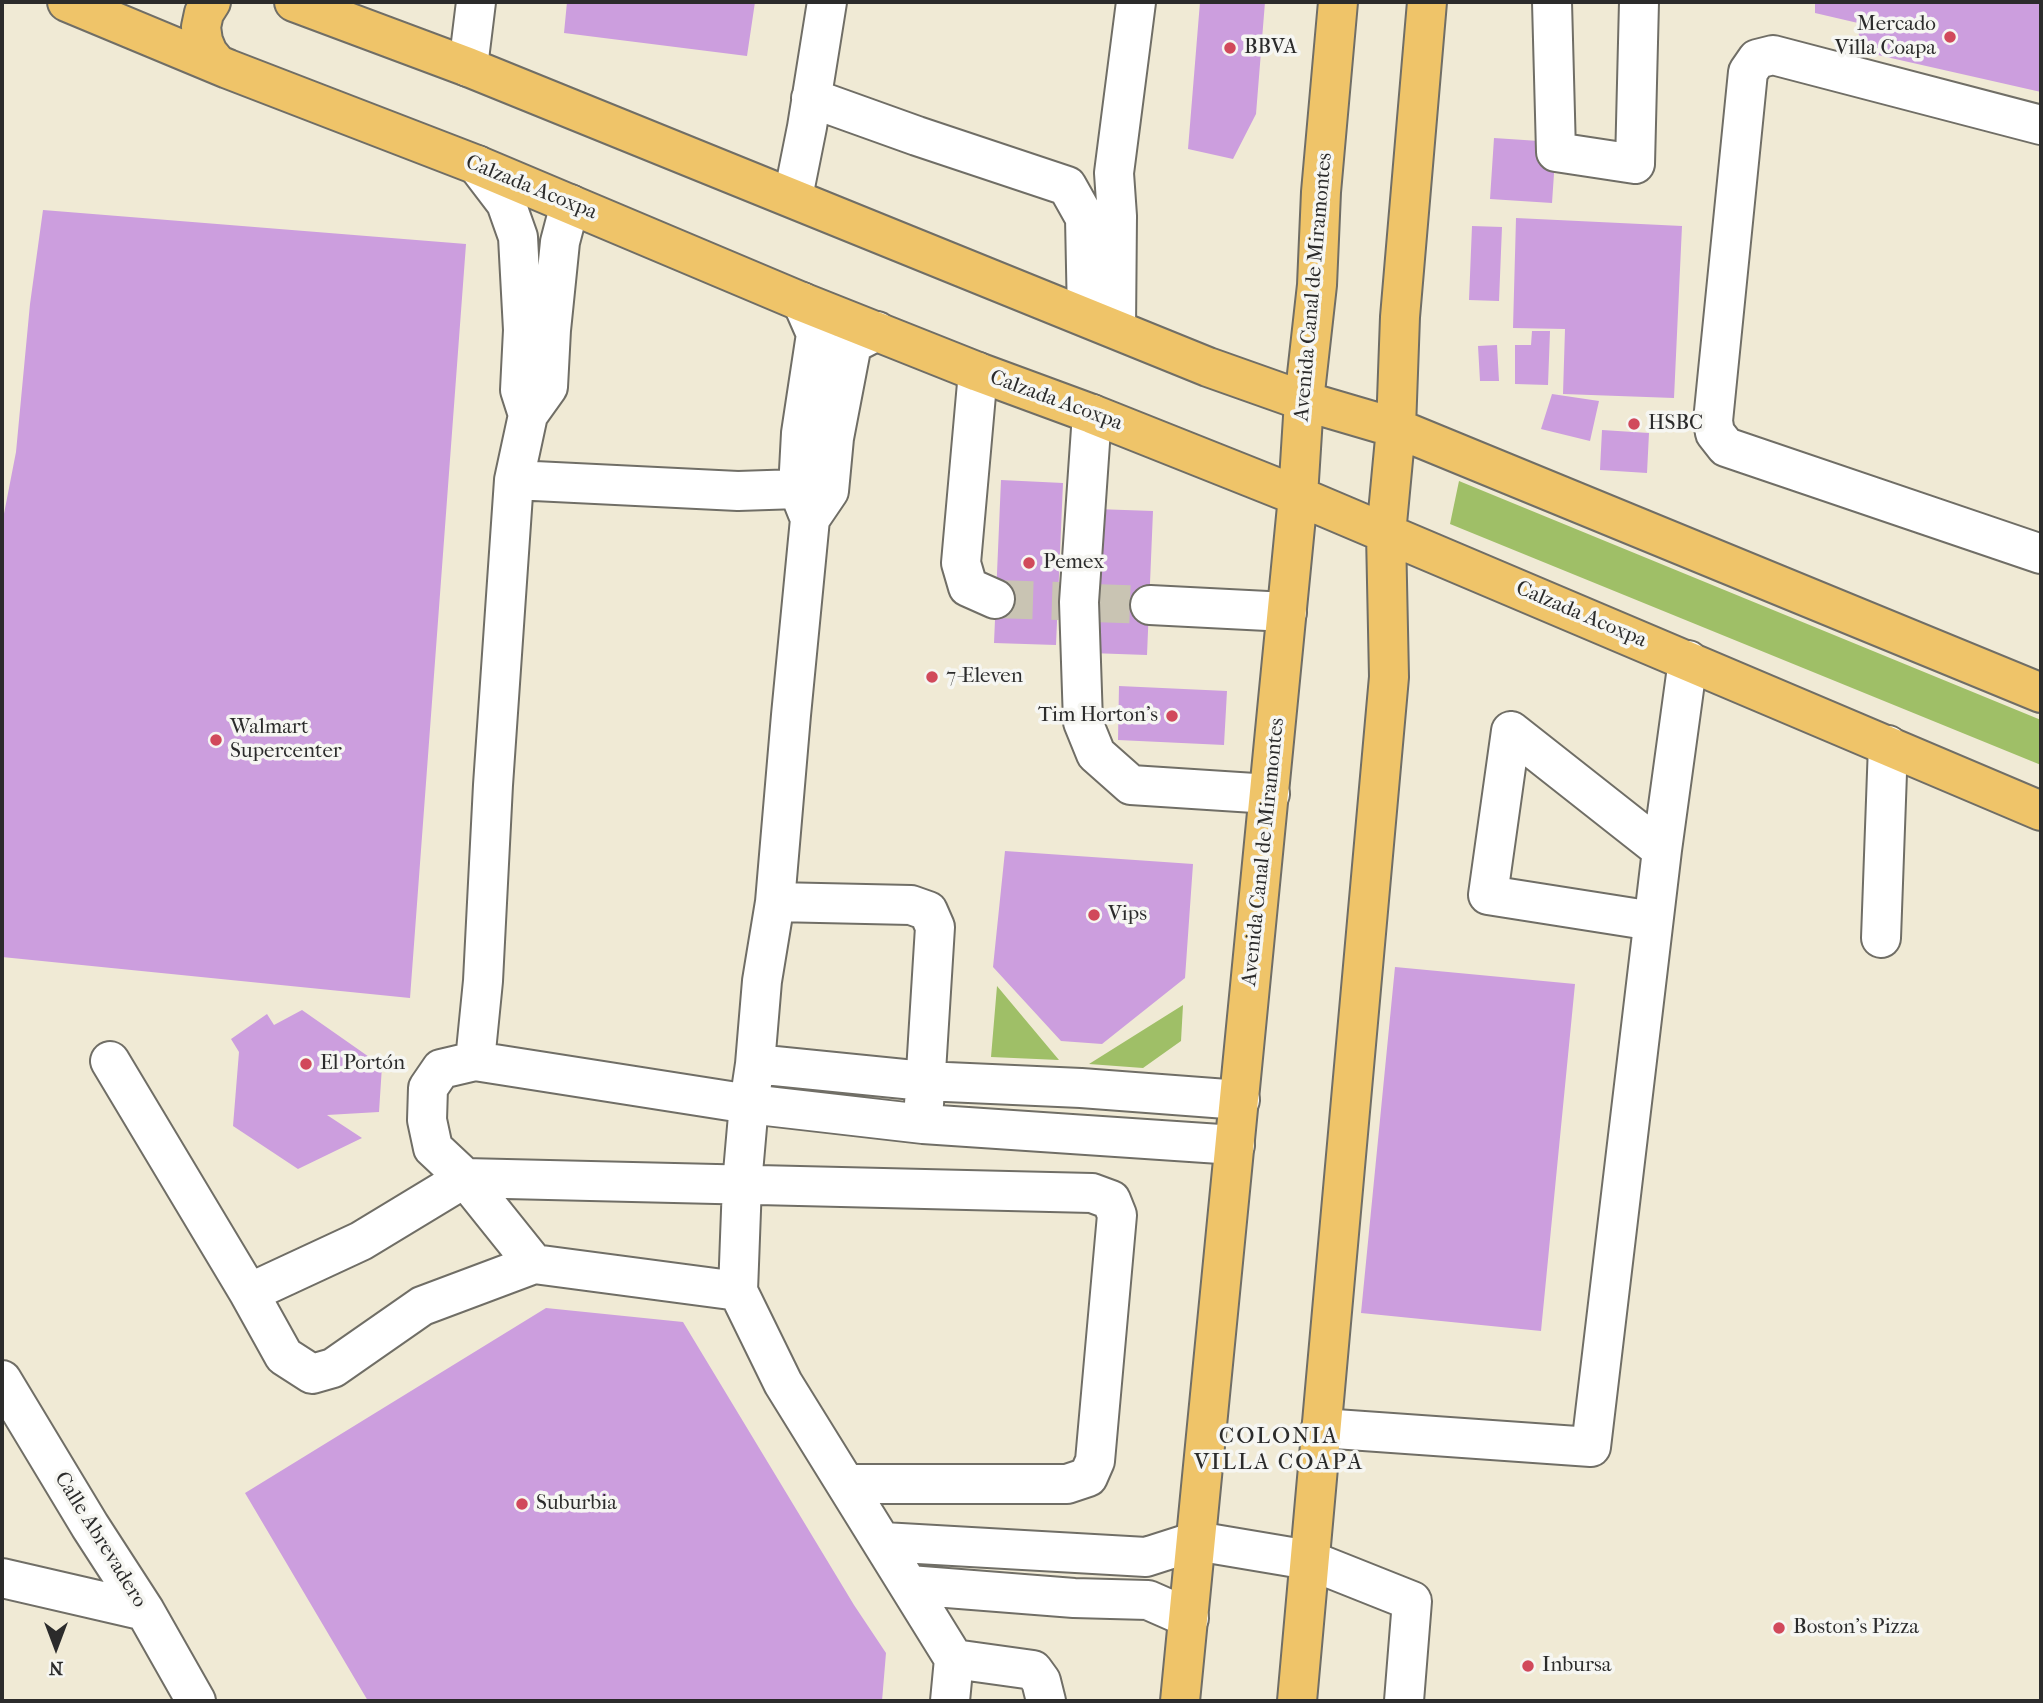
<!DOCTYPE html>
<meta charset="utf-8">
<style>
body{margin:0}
#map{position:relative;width:2043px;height:1703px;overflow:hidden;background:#f0ead5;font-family:"IM FELL French Canon",serif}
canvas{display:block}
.frame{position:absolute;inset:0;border:4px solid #2b2b2b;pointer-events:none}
.north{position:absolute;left:21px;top:1612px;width:70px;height:70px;-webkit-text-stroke:5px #f6f6f2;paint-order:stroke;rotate:180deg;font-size:19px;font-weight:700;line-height:28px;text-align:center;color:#2b2b2b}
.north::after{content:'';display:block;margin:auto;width:24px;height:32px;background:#2b2b2b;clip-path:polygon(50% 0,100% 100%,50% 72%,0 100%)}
</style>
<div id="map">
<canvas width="2043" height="1703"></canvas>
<div class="frame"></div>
<div class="north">N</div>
</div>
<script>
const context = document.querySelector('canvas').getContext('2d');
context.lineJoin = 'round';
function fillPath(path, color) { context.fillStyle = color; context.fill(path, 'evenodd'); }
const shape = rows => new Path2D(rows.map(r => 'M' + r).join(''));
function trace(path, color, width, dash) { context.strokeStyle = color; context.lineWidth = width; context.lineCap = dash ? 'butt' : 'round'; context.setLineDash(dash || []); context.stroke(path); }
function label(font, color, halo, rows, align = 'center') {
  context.font = font + ' "IM FELL French Canon",serif'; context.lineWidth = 7; context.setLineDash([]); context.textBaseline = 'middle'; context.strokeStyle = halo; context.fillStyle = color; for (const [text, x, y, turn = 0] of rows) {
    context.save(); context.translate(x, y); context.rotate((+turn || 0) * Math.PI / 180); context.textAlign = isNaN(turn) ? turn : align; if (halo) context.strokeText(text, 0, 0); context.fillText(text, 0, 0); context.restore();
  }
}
fillPath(shape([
 [1459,481,2041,720,2041,765,1450,524],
 [997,986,1059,1060,991,1057],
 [1183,1005,1181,1041,1143,1068,1089,1064]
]), '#9fbf67');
fillPath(shape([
 [567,2,755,2,747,56,564,33],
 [1200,2,1265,2,1256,114,1233,159,1188,149],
 [1815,2,2041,2,2041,92,1860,51,1858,23,1815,13],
 [1494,138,1539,141,1555,159,1552,203,1490,199],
 [43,210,466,244,410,998,2,957,2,524,16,452,30,304],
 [1516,218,1682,226,1674,398,1563,394,1565,329,1513,328],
 [1472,226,1502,227,1499,301,1469,300],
 [1532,331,1550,331,1548,385,1515,384,1515,345,1531,345],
 [1497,345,1499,381,1480,381,1478,346],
 [1552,394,1599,401,1590,441,1541,429],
 [1602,430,1649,433,1647,473,1600,470],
 [1001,480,1063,483,1056,645,994,643],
 [1096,509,1153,511,1147,655,1090,653],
 [1119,686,1227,691,1224,745,1118,740],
 [1005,851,1193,864,1185,978,1102,1044,1061,1041,993,967],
 [1395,967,1575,984,1541,1331,1361,1313],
 [302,1010,382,1066,379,1112,327,1115,362,1138,298,1169,233,1126,239,1052,231,1039,267,1014,274,1025],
 [546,1308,683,1322,854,1605,886,1653,882,1701,368,1701,245,1493]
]), '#cc9ede');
trace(shape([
 [995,599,1059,601],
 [1092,603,1150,605]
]), '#c9c4b3', 38, [38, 19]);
const minor = shape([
 [1552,2,1556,152,1635,164,1639,2],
 [468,67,476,2],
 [811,98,917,136,1067,186,1085,218,1087,316],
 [2041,125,1773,55,1757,59,1748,72,1713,421,1715,433,1726,447,2041,554],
 [477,165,506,203,518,237,523,330,520,390,528,415],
 [793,197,807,127,827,2],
 [570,204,560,242,551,330,548,387,528,415,514,480,493,785,483,981,475,1061,441,1069,428,1088,427,1120,433,1148,465,1178,534,1264,738,1291],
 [802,302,816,334,801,433,798,489,808,514],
 [1116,328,1117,216,1114,173,1136,2],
 [877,331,852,344,834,438,829,491,810,519,791,715,775,902,762,981,755,1064,749,1104,742,1184,738,1291,783,1383,954,1659,950,1701],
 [978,372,961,563,968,587,995,599],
 [1092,414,1079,602,1083,722,1096,754,1131,785,1270,794],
 [514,480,738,491,798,489,829,491],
 [1150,605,1287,612],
 [1511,731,1488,895,1653,921],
 [1662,850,1688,660],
 [775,902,911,905,928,911,935,927,924,1104],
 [1881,938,1888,745],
 [110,1061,249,1293],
 [475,1061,749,1104,923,1124,1235,1145],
 [755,1064,924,1081,1081,1088,1240,1100],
 [534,1264,422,1306,333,1368,312,1374,284,1356,249,1293,361,1241,465,1178,1092,1193,1111,1200,1117,1215,1095,1461,1088,1477,1067,1484,847,1484],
 [2,1380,90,1526,145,1611,196,1701],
 [1321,1428,1591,1447,1662,850,1511,731],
 [883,1542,1146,1557,1196,1541,1309,1560,1412,1601,1404,1701],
 [2,1578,145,1611],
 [909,1585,1074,1598,1148,1600,1189,1618],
 [954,1659,1033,1670,1041,1681,1046,1701]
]);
const major = shape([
 [67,2,228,69,477,165,802,302,978,372,1092,414,1298,496,2041,811],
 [211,2,204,13,201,27,203,41,208,53,217,64],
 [294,2,468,67,1208,367,1304,401,1396,428,2041,693],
 [1180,1701,1298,496,1304,401,1317,285,1321,192,1338,2],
 [1297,1701,1389,677,1386,534,1396,428,1400,317,1427,2]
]);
trace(minor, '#706e66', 42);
trace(major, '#706e66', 42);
trace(minor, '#fff', 38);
trace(major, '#efc469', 38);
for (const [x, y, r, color] of [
 [1950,37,7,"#d1495b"],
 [1230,48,7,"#d1495b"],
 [1634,424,7,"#d1495b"],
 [1029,563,7,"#d1495b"],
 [932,677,7,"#d1495b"],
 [1172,716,7,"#d1495b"],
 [216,740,7,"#d1495b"],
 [1094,915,7,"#d1495b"],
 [306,1064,7,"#d1495b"],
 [522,1504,7,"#d1495b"],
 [1779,1628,7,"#d1495b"],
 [1528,1666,7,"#d1495b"]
]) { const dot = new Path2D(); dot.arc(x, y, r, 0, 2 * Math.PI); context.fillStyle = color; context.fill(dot); trace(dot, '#f6f6f2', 2.5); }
label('21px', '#2b2b2b', '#f6f6f2', [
 ["Mercado",1936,25,"right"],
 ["Villa Coapa",1936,49,"right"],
 ["BBVA",1244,48],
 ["HSBC",1648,424],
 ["Pemex",1043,563],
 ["7-Eleven",946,677],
 ["Tim Horton's",1158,716,"right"],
 ["Walmart",230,728],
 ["Supercenter",230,752],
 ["Vips",1108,915],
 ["El Portón",320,1064],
 ["Suburbia",536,1504],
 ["Boston's Pizza",1793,1628],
 ["Inbursa",1542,1666]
], 'left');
label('21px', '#2b2b2b', '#f6f6f2', [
 ["Calzada Acoxpa",531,188,22],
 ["Avenida Canal de Miramontes",1314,287,-85],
 ["Calzada Acoxpa",1056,401,20],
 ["Calzada Acoxpa",1581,615,23],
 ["Avenida Canal de Miramontes",1264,852,-84],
 ["Calle Abrevadero",100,1540,58]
]);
context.letterSpacing = '2px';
label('23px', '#2b2b2b', '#f6f6f2', [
 ["COLONIA",1279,1437],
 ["VILLA COAPA",1279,1463]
]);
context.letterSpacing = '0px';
</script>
